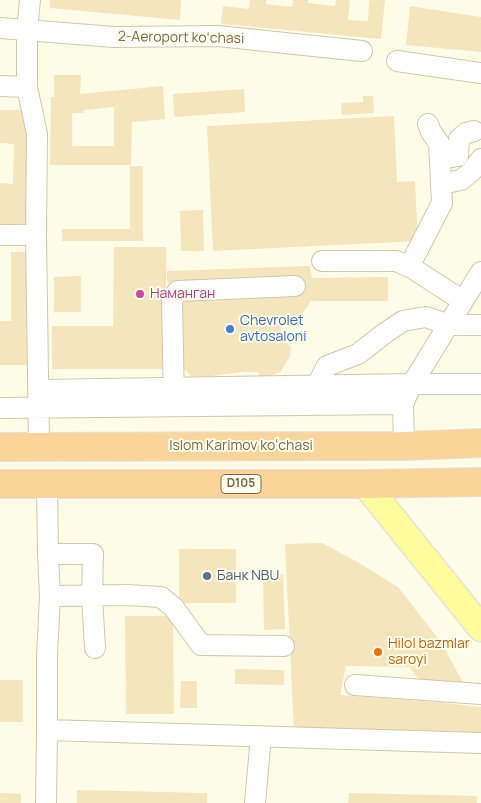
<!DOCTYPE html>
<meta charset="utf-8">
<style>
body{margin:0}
canvas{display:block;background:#fdfce6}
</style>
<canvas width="481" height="803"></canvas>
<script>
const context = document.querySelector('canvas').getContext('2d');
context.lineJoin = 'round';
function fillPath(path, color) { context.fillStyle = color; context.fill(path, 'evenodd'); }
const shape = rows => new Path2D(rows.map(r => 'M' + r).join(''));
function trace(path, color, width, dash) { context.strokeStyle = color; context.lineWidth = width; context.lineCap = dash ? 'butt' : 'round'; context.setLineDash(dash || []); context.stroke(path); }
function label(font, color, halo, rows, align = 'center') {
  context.font = font + ' Manrope,sans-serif'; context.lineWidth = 4; context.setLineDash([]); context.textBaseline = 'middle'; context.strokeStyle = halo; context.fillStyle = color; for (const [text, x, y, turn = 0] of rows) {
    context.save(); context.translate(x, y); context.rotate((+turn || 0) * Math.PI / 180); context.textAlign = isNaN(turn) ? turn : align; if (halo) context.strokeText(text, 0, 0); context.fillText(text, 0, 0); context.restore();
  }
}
fillPath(shape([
 [50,0,181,0,180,20,50,8],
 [250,0,266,0,266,4,292,7,293,0,308,0,308,3,335,6,336,0,350,0,348,20,368,21,369,0,385,0,381,39,221,24,223,6,249,9],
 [410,6,481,17,481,52,406,45],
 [54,75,81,75,80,94,163,86,165,119,132,122,131,165,50,165,51,97,54,97],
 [114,107,114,146,72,146,72,113,84,113,84,110],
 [244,89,245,112,174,117,173,94],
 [363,96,373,96,374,113,342,115,341,103,363,102],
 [0,110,21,110,29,137,30,226,0,225,0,183,13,184,14,144,0,143],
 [394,116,397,182,415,181,418,241,213,251,207,126],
 [130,166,143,166,143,241,62,241,62,229,130,229],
 [203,210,204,251,181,251,180,211],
 [114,247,166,247,166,369,52,369,52,326,113,326],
 [11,252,31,252,32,365,0,365,0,321,11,321],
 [310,266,312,278,388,277,388,301,311,301,306,309,297,317,280,321,282,337,291,347,290,357,280,372,260,380,258,372,242,372,211,376,206,381,193,378,180,365,168,293,167,271],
 [81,276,81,312,54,312,54,277],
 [322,543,356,561,398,587,441,642,465,686,425,687,409,667,346,666,340,695,436,702,481,707,481,738,294,732,285,544],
 [179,549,236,549,236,603,179,603],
 [283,574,285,629,264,630,263,575],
 [125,616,173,616,174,714,126,714],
 [235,669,284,670,284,685,235,684],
 [0,680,23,680,23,722,0,722],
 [181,681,197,681,197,708,180,708],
 [77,790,207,793,207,803,77,803],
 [0,793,21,794,21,803,0,803],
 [349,793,477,796,477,803,348,803]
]), '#f4e6bc');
const minor = shape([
 [30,0,27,31,27,87,37,134,36,235,39,446],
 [0,28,114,37,218,36,362,51],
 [397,61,481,73],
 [0,86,27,87],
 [440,159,458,156,459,139,466,133,474,131],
 [441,184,461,180,472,171,481,159],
 [0,235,36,235],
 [322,261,396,261,412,268,463,301],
 [409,267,442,203,439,143,431,132,428,124],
 [317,385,327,366,358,354,385,333,403,321,426,317,449,325,481,325],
 [38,390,412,384,481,384],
 [174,401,172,302,174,296,178,291,295,286],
 [0,408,403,404],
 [404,446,403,404,412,384,481,272],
 [47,484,48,554,50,596,47,656,47,730,481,743],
 [48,554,93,554,92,596,95,648],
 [50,596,127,595,161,597,174,608,201,645,284,646],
 [355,685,481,694],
 [46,803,47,730],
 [255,803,261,736]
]);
const major = shape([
 [365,484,481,628]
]);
const highway = shape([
 [0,447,404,446,481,443],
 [0,484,365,484,481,482]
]);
trace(minor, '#d0c8ab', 22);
trace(major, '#e4e1db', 29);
trace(highway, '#e4e1db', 30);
trace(minor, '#fff', 20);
trace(major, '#fefc9c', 26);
trace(highway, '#fad59b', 28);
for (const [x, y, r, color] of [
 [140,294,5,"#d1479c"],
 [230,329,5,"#3f7fe0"],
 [207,576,5,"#5c6f8a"],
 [378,652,5,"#e8710a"]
]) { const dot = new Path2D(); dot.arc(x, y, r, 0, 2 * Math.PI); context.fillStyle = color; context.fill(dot); trace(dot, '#fffeed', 2); }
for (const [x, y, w] of [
 [241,484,40]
]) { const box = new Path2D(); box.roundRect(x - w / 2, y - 9.5, w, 19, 4); context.fillStyle = '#fffeed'; context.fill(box); trace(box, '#786a49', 1); }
label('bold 12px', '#786a49', null, [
 ["D105",241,484]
]);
label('14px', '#786a49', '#fffeed', [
 ["2-Aeroport koʻchasi",181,38,1],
 ["Islom Karimov koʻchasi",241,446]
]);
label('14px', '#b23c85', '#fffeed', [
 ["Наманган",150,294]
], 'left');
label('14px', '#366cbe', '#fffeed', [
 ["Chevrolet",240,321],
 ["avtosaloni",240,337]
], 'left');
label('14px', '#4e5e75', '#fffeed', [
 ["Банк NBU",217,576]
], 'left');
label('14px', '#c56008', '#fffeed', [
 ["Hilol bazmlar",388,644],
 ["saroyi",388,660]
], 'left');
</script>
